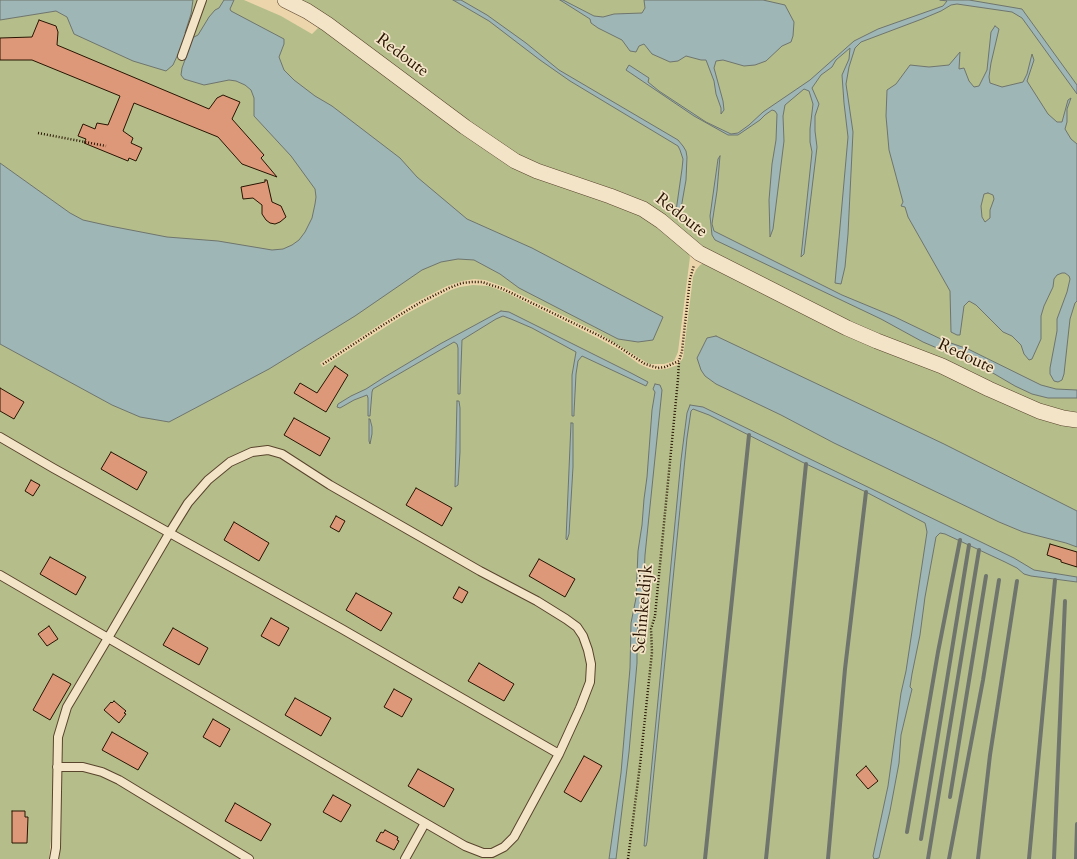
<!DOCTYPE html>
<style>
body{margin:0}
canvas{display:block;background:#edd5ab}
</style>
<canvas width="1077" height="859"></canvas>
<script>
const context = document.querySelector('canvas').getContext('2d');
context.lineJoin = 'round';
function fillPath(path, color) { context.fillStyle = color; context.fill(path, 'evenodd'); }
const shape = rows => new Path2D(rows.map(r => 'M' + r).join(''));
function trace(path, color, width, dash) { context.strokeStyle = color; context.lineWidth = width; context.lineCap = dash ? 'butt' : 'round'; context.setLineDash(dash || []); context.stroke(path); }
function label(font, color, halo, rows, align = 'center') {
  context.font = font + ' Cardo,serif'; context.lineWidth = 3.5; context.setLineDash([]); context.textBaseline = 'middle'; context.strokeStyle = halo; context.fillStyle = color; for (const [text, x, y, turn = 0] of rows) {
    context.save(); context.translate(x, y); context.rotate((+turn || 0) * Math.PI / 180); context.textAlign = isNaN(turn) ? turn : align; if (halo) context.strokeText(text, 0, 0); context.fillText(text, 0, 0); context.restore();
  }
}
fillPath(shape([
 [0,0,244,0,281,16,312,34,322,24,491,150,647,215,688,253,690,257,678,352,674,361,664,364,649,364,597,332,505,287,485,280,474,279,462,281,447,286,410,305,320,363,323,367,406,314,451,290,460,287,473,285,489,286,507,293,599,339,621,351,639,364,650,369,655,370,666,369,678,365,683,358,693,277,696,270,700,265,704,263,1077,424,1077,859,59,859,61,844,61,784,53,784,51,840,49,859,0,859],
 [292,0,1077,0,1077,417,1066,415,877,337,740,270,679,232,537,168]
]), '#b5be8b');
const water = shape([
 [0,0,193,0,191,14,185,33,194,37,198,35,209,17,215,10,219,8,224,0,234,0,230,9,231,11,284,39,284,44,279,57,284,70,294,80,315,96,332,106,400,158,417,177,467,219,532,248,663,317,653,340,638,342,618,339,519,288,500,274,474,260,458,259,441,262,422,270,355,316,269,369,169,422,140,417,112,405,0,344,0,163,70,213,83,220,110,226,167,237,218,241,272,250,283,249,292,245,299,240,305,232,312,218,315,204,316,197,315,189,291,156,254,116,254,98,251,90,245,85,236,81,229,80,204,85,184,79,181,75,182,68,186,57,178,54,173,65,166,71,133,61,74,34,67,17,56,11,0,20,0,0],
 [453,0,461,0,487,15,526,43,559,70,678,140,683,146,686,151,687,157,686,180,680,214,676,213,676,211,682,169,683,159,680,150,678,146,570,81,540,60,489,21,453,0],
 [560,0,563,0,594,16,603,17,614,14,642,13,645,8,644,0,763,0,785,5,794,22,793,36,791,42,782,46,766,61,755,65,744,66,723,60,716,61,714,68,723,101,724,110,721,114,721,108,716,94,714,81,706,60,701,60,686,56,678,61,670,62,652,54,644,44,639,46,636,52,630,51,622,40,598,28,591,23,590,19,560,0],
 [940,0,969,0,1022,9,1077,85,1077,94,1022,18,1012,12,957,4,951,5,941,11,922,19,861,42,855,48,849,67,846,84,853,132,848,234,845,267,841,284,835,283,848,137,844,103,842,75,849,59,850,48,836,60,832,67,821,75,812,88,819,104,815,116,815,131,817,147,804,254,801,257,812,152,810,142,810,129,813,104,809,91,804,89,785,105,783,116,784,141,773,229,770,237,769,200,772,164,776,140,777,114,775,111,772,110,765,115,760,120,738,135,728,135,694,116,626,70,629,65,649,78,648,82,659,91,706,122,731,134,738,133,749,125,763,112,810,80,854,41,878,29,943,6,947,1,940,0],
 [995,26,999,29,991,63,989,77,990,83,1002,87,1023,82,1027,74,1032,54,1034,60,1027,81,1048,114,1057,122,1062,122,1068,100,1071,98,1067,109,1067,122,1065,129,1071,139,1077,144,1077,301,1075,303,1070,319,1064,374,1062,380,1058,382,1054,381,1050,374,1050,368,1057,331,1057,319,1067,292,1070,279,1069,276,1065,273,1062,273,1057,275,1054,279,1053,287,1044,306,1041,316,1041,339,1032,359,1029,360,1024,354,1021,345,1012,336,1003,332,976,305,969,301,964,306,960,335,957,335,951,332,950,291,908,217,905,207,901,206,903,202,889,150,886,116,887,90,896,84,910,65,929,67,949,65,960,52,959,69,964,68,969,81,974,87,979,86,987,70,991,32,995,26],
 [988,193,993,195,994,199,990,210,990,218,985,222,982,217,981,206,984,194,988,193],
 [720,156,717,191,712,224,714,231,842,295,895,317,945,341,968,349,1041,385,1056,389,1077,390,1077,398,1048,398,1032,394,1015,386,986,369,923,342,881,319,715,240,712,235,710,216,718,159,720,156],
 [501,311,509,312,631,373,648,382,646,386,582,356,578,361,576,374,574,413,574,416,572,416,572,375,576,352,532,328,511,319,503,316,496,319,462,340,460,394,458,394,458,348,457,344,454,342,373,389,372,392,370,416,368,416,368,398,367,395,354,400,340,408,337,407,338,404,351,396,366,389,383,378,440,344,501,311],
 [716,336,944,444,1077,511,1077,547,1066,543,1023,532,999,522,834,443,781,415,716,384,705,376,701,370,697,358,707,338,716,336],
 [655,384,660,385,662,390,645,555,643,601,637,631,637,663,629,752,616,859,609,859,621,773,630,668,631,623,636,598,638,551,642,525,644,499,647,477,652,410,655,392,653,389,655,384],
 [457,401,459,401,460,408,460,452,458,485,455,487,457,401],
 [690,405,703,407,1014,558,1034,570,1077,577,1077,582,1031,576,1024,574,1017,568,1005,562,945,534,940,533,936,537,925,597,920,635,912,674,910,687,912,689,901,735,899,763,890,811,879,858,874,859,873,856,888,786,901,693,906,671,927,532,926,527,925,523,866,492,804,463,709,415,693,409,691,411,687,438,647,842,646,846,644,846,681,460,687,413,690,405],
 [369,419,370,419,372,427,372,434,370,444,369,441,369,419],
 [571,423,573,423,573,467,569,534,567,540,566,539,571,423]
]);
fillPath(water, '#9eb6b5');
trace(water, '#6f756d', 1);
trace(shape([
 [950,797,986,576],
 [907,832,938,652,960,540],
 [921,839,969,545],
 [705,859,749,435],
 [766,859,806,464],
 [828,859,845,669,866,492],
 [928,859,979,550],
 [949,859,983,680,999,580],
 [978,859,990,755,1017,581],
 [1029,859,1055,580],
 [1054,859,1065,601],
 [1076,859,1077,824]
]), '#6f756d', 4);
const building = shape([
 [39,20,56,26,58,32,57,45,209,109,217,98,223,95,240,102,232,119,264,155,261,158,277,177,242,164,218,137,134,103,123,131,133,138,131,143,142,148,136,161,129,158,128,161,84,143,86,139,78,136,83,124,95,129,97,123,108,125,120,96,32,60,0,60,0,38,32,37,39,20],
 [265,180,267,180,272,202,281,206,286,217,280,222,275,224,270,223,266,220,262,214,262,205,253,198,243,199,241,187,265,182,265,180],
 [335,366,348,375,326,412,294,393,300,383,317,393,335,366],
 [0,388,24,402,14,419,0,411,0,388],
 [294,418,330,438,320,456,284,435,294,418],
 [111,452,147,472,137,490,101,469,111,452],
 [31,480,40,485,33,496,25,491,31,480],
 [416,488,452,508,442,526,406,505,416,488],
 [336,516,345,521,339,532,330,527,336,516],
 [234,522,269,543,259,561,224,540,234,522],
 [1050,544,1077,552,1077,567,1061,562,1061,560,1047,555,1050,544],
 [50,557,86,577,76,595,40,574,50,557],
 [539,559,575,579,565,597,529,576,539,559],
 [459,587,468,592,462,603,453,598,459,587],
 [356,593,392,613,381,631,346,610,356,593],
 [271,618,289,628,279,646,261,636,271,618],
 [49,626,58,639,47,646,38,634,49,626],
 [173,628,208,648,199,665,163,645,173,628],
 [479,663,514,684,504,701,468,681,479,663],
 [53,674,71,684,50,720,33,710,53,674],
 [394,689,412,699,402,717,384,707,394,689],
 [295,698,331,718,321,736,285,715,295,698],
 [114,701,126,711,124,713,126,714,119,723,104,710,111,702,112,703,114,701],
 [213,719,230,729,220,747,203,737,213,719],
 [112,732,148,753,138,770,102,750,112,732],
 [584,756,602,766,581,802,564,792,584,756],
 [866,766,878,781,868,789,856,775,866,766],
 [418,769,454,789,444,807,408,786,418,769],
 [333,795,351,805,341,822,323,812,333,795],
 [235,803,271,824,261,841,225,821,235,803],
 [12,811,25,811,25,817,28,817,27,843,12,843,12,811],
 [385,830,398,837,397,840,399,841,394,850,376,841,381,832,383,833,385,830]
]);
fillPath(building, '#dc9878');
trace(building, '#281401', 1);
const service = shape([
 [182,56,202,0],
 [0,437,53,468,342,629,559,754],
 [0,575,108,638,377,795,465,846,483,853,492,853,504,847,514,837,559,754,580,708,590,682,591,664,588,650,583,636,577,627,566,619,537,601,480,571,330,485,282,454,268,450,252,452,230,462,208,480,188,503,170,532,108,638,67,707,58,737,56,848,54,859],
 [57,767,83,767,102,772,119,780,249,859],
 [405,859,425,823]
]);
const minor = shape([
 [285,0,307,11,327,24,465,127,515,161,537,171,610,196,643,209,661,221,699,253,847,328,877,341,942,366,989,389,1039,411,1063,418,1077,420]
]);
trace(service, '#59442c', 10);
trace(minor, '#59442c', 16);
trace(shape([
 [38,133,106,146],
 [323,364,383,325,421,302,449,288,462,283,472,282,482,282,503,289,598,335,613,343,645,364,658,368,665,367,679,361,682,351,690,279,694,265],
 [628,859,640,765,652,652,651,629,655,616,678,379,679,361]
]), '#281401', 2.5, [1, 2]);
trace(service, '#f3e4c8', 8);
trace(minor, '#f3e4c8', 15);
label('17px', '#281401', '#f3e4c8', [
 ["Redoute",402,56,37],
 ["Redoute",681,216,38],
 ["Redoute",966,357,25],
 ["Schinkeldijk",644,609,-85]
]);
</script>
